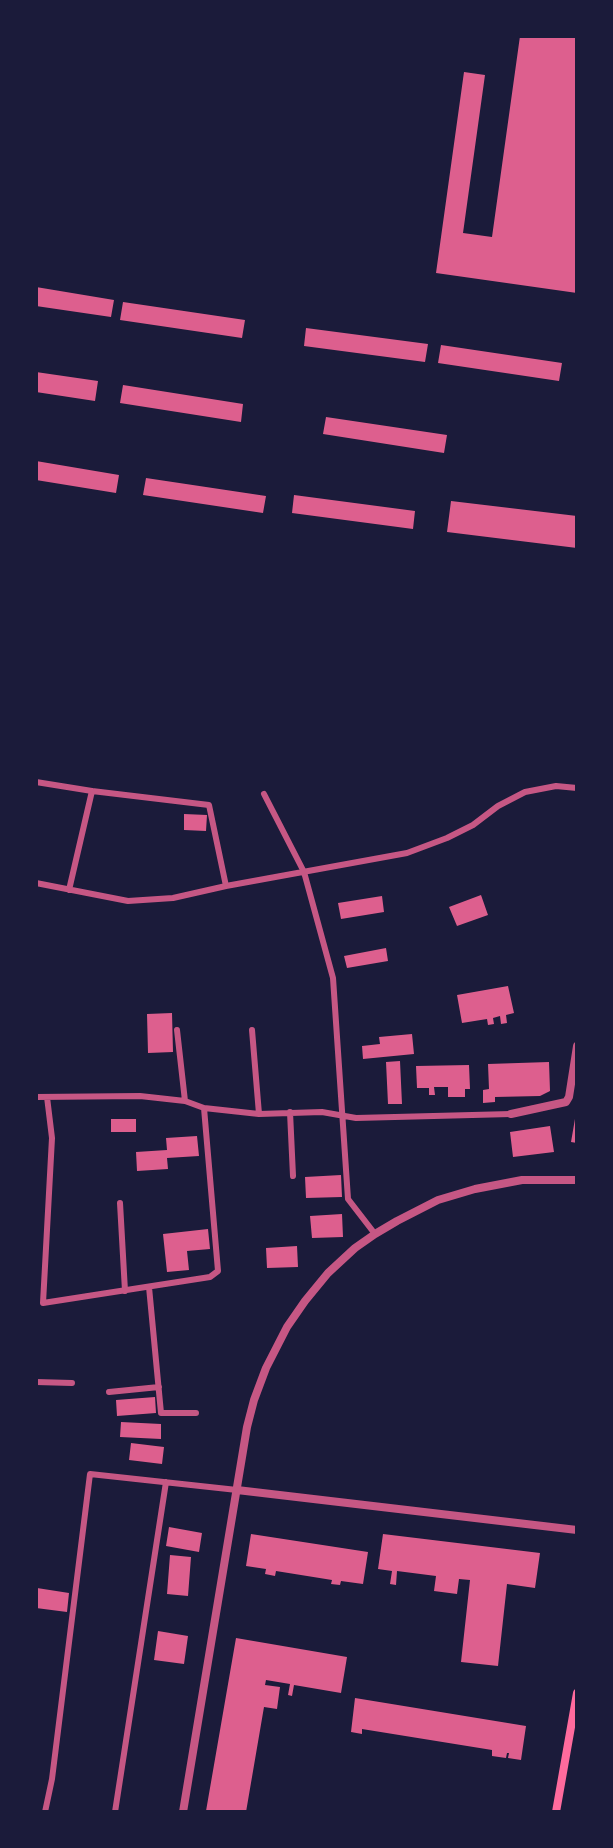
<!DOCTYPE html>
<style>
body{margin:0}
#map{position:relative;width:613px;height:1848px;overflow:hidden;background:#1b1b3a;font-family:Rubik,sans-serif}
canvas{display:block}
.frame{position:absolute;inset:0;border:38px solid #1b1b3a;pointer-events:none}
</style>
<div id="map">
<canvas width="613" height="1848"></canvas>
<div class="frame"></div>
</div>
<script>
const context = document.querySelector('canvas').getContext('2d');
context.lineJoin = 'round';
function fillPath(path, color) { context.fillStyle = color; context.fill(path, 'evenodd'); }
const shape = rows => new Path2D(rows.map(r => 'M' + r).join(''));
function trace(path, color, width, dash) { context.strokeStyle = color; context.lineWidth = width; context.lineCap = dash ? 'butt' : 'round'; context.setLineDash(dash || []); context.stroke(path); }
fillPath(shape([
 [520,36,577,36,577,293,436,273,464,72,485,75,463,233,492,237],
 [36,287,114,300,111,317,36,306],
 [123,302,245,320,242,338,120,320],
 [306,328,428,344,425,362,304,346],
 [441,345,562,363,559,381,438,363],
 [36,372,98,381,95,401,36,392],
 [123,385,243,404,241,422,120,403],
 [326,417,447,435,444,453,323,434],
 [36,461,119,475,116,493,36,480],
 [146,478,266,496,263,513,143,495],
 [294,495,415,511,413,529,292,513],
 [451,501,577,516,577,548,447,532],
 [184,814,207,815,206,831,184,830],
 [481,895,488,915,457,926,449,907],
 [382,896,384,912,341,919,338,903],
 [386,948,388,961,347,968,344,956],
 [508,986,514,1013,506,1015,507,1023,501,1024,500,1016,493,1018,494,1024,488,1025,487,1019,462,1023,457,995],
 [172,1013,173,1052,148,1053,147,1014],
 [412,1034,414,1054,363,1059,362,1046,380,1044,379,1037],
 [400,1061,402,1104,388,1104,386,1062],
 [549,1062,550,1091,540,1096,495,1097,495,1102,483,1103,483,1090,489,1089,488,1064],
 [469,1065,470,1089,465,1089,465,1097,448,1097,448,1087,434,1087,435,1095,429,1095,429,1088,417,1088,416,1066],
 [576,1113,577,1113,577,1143,571,1142],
 [111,1119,136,1119,136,1132,111,1132],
 [550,1126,554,1152,513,1157,510,1132],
 [197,1136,199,1156,167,1158,168,1169,137,1171,136,1152,167,1150,166,1138],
 [341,1175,342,1197,306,1198,305,1177],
 [342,1214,343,1237,312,1238,310,1216],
 [208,1229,210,1249,187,1251,189,1270,167,1272,163,1234],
 [297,1246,298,1267,267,1268,266,1248],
 [155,1397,156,1413,117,1416,116,1400],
 [121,1422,161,1424,161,1439,120,1437],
 [131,1443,164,1447,162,1464,129,1460],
 [169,1527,202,1533,199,1552,166,1546],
 [251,1534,368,1552,363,1584,341,1581,340,1585,331,1584,332,1580,276,1571,275,1576,265,1574,266,1569,246,1566],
 [383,1534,540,1553,535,1588,507,1584,498,1666,461,1662,470,1580,459,1579,457,1594,434,1591,436,1576,397,1571,396,1585,390,1584,392,1571,378,1569],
 [170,1555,191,1557,188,1596,167,1594],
 [37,1588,69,1593,67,1612,36,1608],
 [158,1631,188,1636,184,1664,154,1660],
 [236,1638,347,1657,341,1693,294,1685,292,1696,288,1695,290,1684,266,1680,265,1685,280,1687,277,1709,264,1707,246,1812,210,1812,206,1811],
 [355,1698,526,1726,521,1760,508,1758,509,1753,507,1753,506,1758,492,1756,492,1750,362,1729,362,1734,351,1732]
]), '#dd5f8e');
trace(shape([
 [36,782,92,791,209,805,226,886],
 [264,794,304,872,333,978,348,1199,375,1234],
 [36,883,128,901,173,898,226,886,407,853,447,838,473,825,498,806,525,792,556,786,577,788],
 [69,890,92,791],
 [177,1030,185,1101],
 [252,1030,259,1114],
 [36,1097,140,1096,185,1101,204,1108,259,1114,322,1112,356,1118,511,1114],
 [47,1097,52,1138,43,1303,210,1277,218,1271,204,1108],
 [290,1112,293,1176],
 [120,1203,125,1291],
 [149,1287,161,1413,196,1413],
 [36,1382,72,1383],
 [109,1392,159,1387],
 [45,1812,52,1779,90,1474,237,1490],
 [115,1812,166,1482]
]), '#c65784', 6);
trace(shape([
 [511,1114,566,1102,569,1097,577,1046],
 [237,1490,577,1530],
 [183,1812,247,1427,254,1400,266,1368,287,1327,305,1301,328,1273,355,1248,375,1234,397,1221,438,1200,475,1189,522,1180,577,1180]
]), '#c65784', 8);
trace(shape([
 [556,1812,577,1693]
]), '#ff6b9d', 8);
</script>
